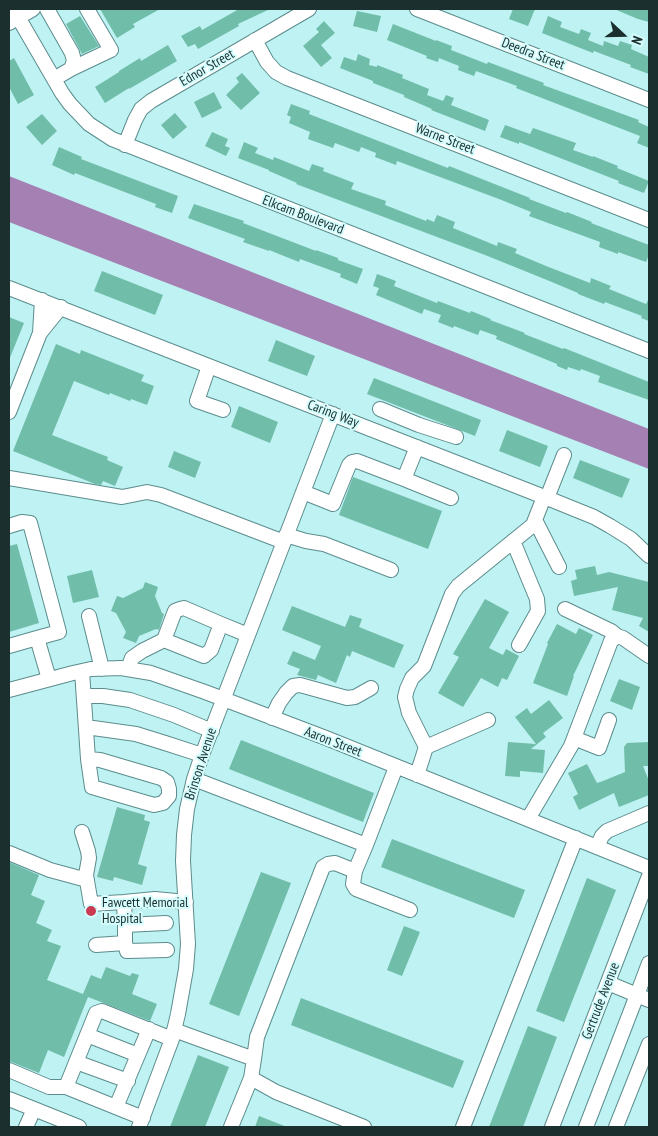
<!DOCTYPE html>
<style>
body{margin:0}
#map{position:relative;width:658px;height:1136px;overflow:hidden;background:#bff2f2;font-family:"PT Sans Narrow",sans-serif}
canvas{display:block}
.frame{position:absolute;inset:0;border:10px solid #1b2f2f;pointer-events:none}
.north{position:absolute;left:598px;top:10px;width:50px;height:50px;-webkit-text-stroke:4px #d5fdfd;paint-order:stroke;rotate:111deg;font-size:14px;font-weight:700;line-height:20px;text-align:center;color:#1b2f2f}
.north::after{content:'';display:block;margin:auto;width:18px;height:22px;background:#1b2f2f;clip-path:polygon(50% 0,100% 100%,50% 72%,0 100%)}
</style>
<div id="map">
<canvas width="658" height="1136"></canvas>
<div class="frame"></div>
<div class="north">N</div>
</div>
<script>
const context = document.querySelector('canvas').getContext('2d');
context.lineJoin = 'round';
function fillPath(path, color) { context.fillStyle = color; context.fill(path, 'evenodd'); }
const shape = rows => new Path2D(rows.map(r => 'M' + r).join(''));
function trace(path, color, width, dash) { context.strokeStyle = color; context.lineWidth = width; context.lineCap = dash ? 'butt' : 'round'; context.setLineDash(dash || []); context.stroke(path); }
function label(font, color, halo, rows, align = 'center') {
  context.font = font + ' "PT Sans Narrow",sans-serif'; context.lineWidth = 4; context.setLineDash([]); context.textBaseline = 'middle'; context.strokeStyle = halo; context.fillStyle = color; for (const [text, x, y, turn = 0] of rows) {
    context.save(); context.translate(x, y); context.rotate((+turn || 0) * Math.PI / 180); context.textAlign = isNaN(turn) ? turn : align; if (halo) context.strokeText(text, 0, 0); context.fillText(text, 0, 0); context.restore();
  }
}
fillPath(shape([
 [9,176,649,429,649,469,9,222]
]), '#a581b3');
fillPath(shape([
 [100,9,160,9,133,24,135,27,117,38],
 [239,9,270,9,238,24,239,26,198,49,195,44,188,47,181,36,200,26,202,30],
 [513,9,535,9,528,26,509,19],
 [614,9,649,9,649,22,638,19],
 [357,11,381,16,377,32,353,26],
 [80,16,99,46,82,54,66,24],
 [548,16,562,22,560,27,579,34,581,29,591,33,588,40,603,46,604,41,618,46,620,41,632,45,631,49,649,57,649,74,630,67,631,65,594,51,593,53,542,33],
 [324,21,335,33,321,45,332,58,321,67,303,46,319,32,316,29],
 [393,24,436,41,436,40,452,46,451,50,487,64,488,62,544,83,543,85,639,120,638,122,649,127,649,148,637,143,640,136,516,88,517,86,476,71,474,76,458,70,459,66,439,58,438,62,426,58,427,56,387,40],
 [168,45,177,61,129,89,129,88,105,103,95,87,119,72,119,71,140,58,141,61],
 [358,54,370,59,369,65,377,67,377,65,403,75,402,78,429,89,427,95,443,101,446,95,454,98,451,105,489,120,485,131,431,110,432,109,404,97,404,95,373,83,373,81,340,68,344,57,356,61],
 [14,58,34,95,18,104,9,87,9,61],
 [242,73,260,93,241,110,226,95,239,82,236,78],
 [214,92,222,108,202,118,194,102],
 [291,104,310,111,309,114,448,168,449,166,530,198,529,199,566,213,567,212,592,222,591,223,649,245,649,255,646,262,618,252,618,254,599,247,600,242,529,216,531,212,499,199,397,161,396,165,375,157,376,153,361,147,359,152,335,143,333,148,308,139,310,132,289,123,291,117,287,115],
 [175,113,187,127,173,139,161,125],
 [42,114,57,131,42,145,26,127],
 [505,125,530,134,533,128,576,143,573,150,593,157,593,156,618,166,617,168,649,181,644,193,618,183,619,181,519,142,519,144,500,137],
 [212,132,228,139,225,146,230,148,226,156,205,146],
 [244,142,258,148,255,153,273,160,274,157,309,171,312,164,324,168,323,171,354,183,351,189,386,201,385,205,426,221,427,219,434,222,437,215,455,222,453,228,497,246,498,242,517,249,515,253,546,266,590,283,591,278,611,286,609,289,646,304,649,298,649,321,641,318,642,316,605,302,604,304,578,294,578,293,547,280,485,255,296,184,297,183,269,171,269,170,238,158],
 [59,147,82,157,81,159,178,196,172,213,155,207,156,204,75,173,74,175,52,165],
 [194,204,244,221,243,223,316,251,316,250,338,258,338,260,363,269,357,284,340,277,341,274,300,259,299,262,269,250,269,251,243,242,245,239,188,218],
 [102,271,163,295,155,315,94,291],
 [377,274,396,281,394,286,437,303,438,301,470,313,471,311,491,319,490,320,525,333,524,334,563,349,564,348,649,382,649,400,598,382,600,376,581,369,580,371,568,367,567,370,557,366,557,364,496,339,497,336,480,330,478,335,454,326,453,328,438,322,441,315,424,309,422,314,376,295,379,288,373,286],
 [9,317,24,323,9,360],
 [276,340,315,356,307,376,268,361],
 [56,344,80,354,81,350,144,375,141,381,154,386,147,405,131,399,130,401,110,393,109,395,74,381,52,435,108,457,107,460,123,467,115,486,103,481,101,485,95,484,13,451],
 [374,378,481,420,475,436,367,394],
 [239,406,278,422,270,443,231,427],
 [507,430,548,446,540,467,499,451],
 [174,451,201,462,195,478,168,467],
 [580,460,630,479,622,498,573,478],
 [353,477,442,511,428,549,339,515],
 [17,544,39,623,9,632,9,546],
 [595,566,597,575,609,572,649,582,649,632,639,626,643,618,612,610,618,587,574,596,571,581,577,579,575,570],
 [92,570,99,597,73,603,67,576],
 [145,582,158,587,155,596,162,613,164,614,159,630,156,629,139,636,136,643,123,638,126,632,116,613,111,611,117,596,123,598,143,588],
 [485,599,509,612,489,648,503,655,506,649,519,656,507,680,502,678,498,687,481,678,463,707,438,693,459,657,453,654],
 [292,606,345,627,350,615,362,619,359,627,404,645,394,668,352,651,350,657,347,655,336,683,318,675,316,680,297,675,300,669,287,664,293,651,315,660,321,646,282,630],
 [557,624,576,634,579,628,593,635,573,676,574,676,567,696,533,683,548,644,547,643],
 [619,679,640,687,632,710,610,701],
 [549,700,563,718,543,733,546,737,531,749,545,750,543,773,520,771,520,777,505,776,508,742,536,744,515,717,527,708,531,714],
 [241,740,374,793,363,822,229,769],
 [649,742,649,766,643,766,649,781,649,795,619,807,614,793,579,810,573,797,578,794,568,773,587,764,597,783,603,781,625,772,624,747,627,743],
 [117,807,145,815,144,820,150,822,138,864,147,867,142,885,114,877,113,881,97,877],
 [392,839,525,890,514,918,381,867],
 [9,862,39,875,31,895,45,901,36,923,52,930,47,941,61,946,47,980,83,994,91,975,101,979,106,967,130,976,132,973,139,975,132,994,157,1004,150,1021,88,997,64,1057,48,1050,39,1073,9,1061],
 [261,872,291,883,239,1016,209,1004],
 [587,878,616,890,564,1022,536,1011],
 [404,926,420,932,402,976,387,970],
 [301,998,464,1061,453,1088,291,1025],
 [528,1026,557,1037,523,1127,489,1127],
 [198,1055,229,1067,205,1127,170,1127],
 [259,1116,287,1127,255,1127]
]), '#70bdaa');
const minor = shape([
 [11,9,18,17,62,93,70,104,89,124,112,139,649,351],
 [47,9,72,53,74,61,71,69,54,79],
 [417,9,649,100],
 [9,23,33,9],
 [255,40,267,62,276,72,287,78,649,220],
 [71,69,111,50,87,9],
 [125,145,135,120,141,109,151,101,309,9],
 [9,288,547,498,594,517,610,526,631,539,649,556],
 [40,333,42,300],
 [209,366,197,401,223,410],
 [380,409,419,425,456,437],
 [9,412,40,333,61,307],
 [9,478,122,497,147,492,161,495,284,542],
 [404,479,451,498],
 [303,492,333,504,349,465,352,462,357,461,404,479,417,447],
 [547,498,564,455],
 [535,520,559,567],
 [9,526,22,522,30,523,59,632,37,638,49,679],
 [286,535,306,541,324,544,391,570],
 [513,541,537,599,538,611,519,645],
 [565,609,611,631,617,636],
 [89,616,102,669],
 [221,624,211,650,204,656,164,640,175,611,180,609,184,608,221,624,248,635],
 [9,646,37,638],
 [128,669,132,658,142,651,164,640],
 [82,671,88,759,92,787,154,805,163,803,169,796,169,789,167,782,161,778,100,760,88,759],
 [9,690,73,673,91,669,121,668,151,673,205,692,326,738,649,868],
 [84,696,103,696,130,700,174,715,212,731],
 [272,718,279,703,286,693,293,686,300,685,347,698,355,697,371,688],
 [86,727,136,734,165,743,202,755],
 [574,738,599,748,609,720],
 [426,747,488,720],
 [417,775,426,747,409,713,405,697,407,689,412,678,424,666,452,594,458,586,533,525,544,497],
 [194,779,366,845,396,767],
 [528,819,571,746,611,641,617,636,623,638,649,656],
 [82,832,88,851,89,858,86,875,91,904,124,902,155,899,186,902],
 [597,847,602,836,607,831,649,813],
 [9,853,50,870,87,880],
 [355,871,353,884,356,889,410,910],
 [124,902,125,925,166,923],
 [125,925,125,943,127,951,167,950],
 [96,945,125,943],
 [649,963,637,995,649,1000],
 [174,1030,254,1059,251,1078,276,1092,364,1127],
 [87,1035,138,1055],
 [254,1059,257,1037,323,867,328,864,335,863,355,871,366,845],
 [76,1062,128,1081],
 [9,1070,49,1087,66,1087],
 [9,1099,79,1127],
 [116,1107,149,1029],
 [143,1118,66,1087,96,1013,102,1011,172,1039],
 [26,1127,34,1109],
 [139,1127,172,1039,178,1014,186,969,188,944,183,861,184,835,187,809,194,779,202,755,333,414],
 [231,1127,251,1078],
 [463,1127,576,838],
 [552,1127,649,876],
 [586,1127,637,995,608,983],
 [616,1127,649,1044]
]);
trace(minor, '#5c8c8d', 16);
trace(minor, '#fff', 14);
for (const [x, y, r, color] of [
 [91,911,6,"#ca3a51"]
]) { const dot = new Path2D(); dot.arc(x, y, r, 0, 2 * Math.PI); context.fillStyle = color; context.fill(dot); trace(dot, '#d5fdfd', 2); }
label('14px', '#1b2f2f', '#d5fdfd', [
 ["Deedra Street",533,54,21],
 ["Ednor Street",207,68,-30],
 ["Warne Street",445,139,21],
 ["Elkcam Boulevard",303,215,21],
 ["Caring Way",333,414,21],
 ["Aaron Street",333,742,21],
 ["Brinson Avenue",201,764,-72],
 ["Gertrude Avenue",601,1001,-69]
]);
label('14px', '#1b2f2f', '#d5fdfd', [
 ["Fawcett Memorial",102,903],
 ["Hospital",102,919]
], 'left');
</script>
